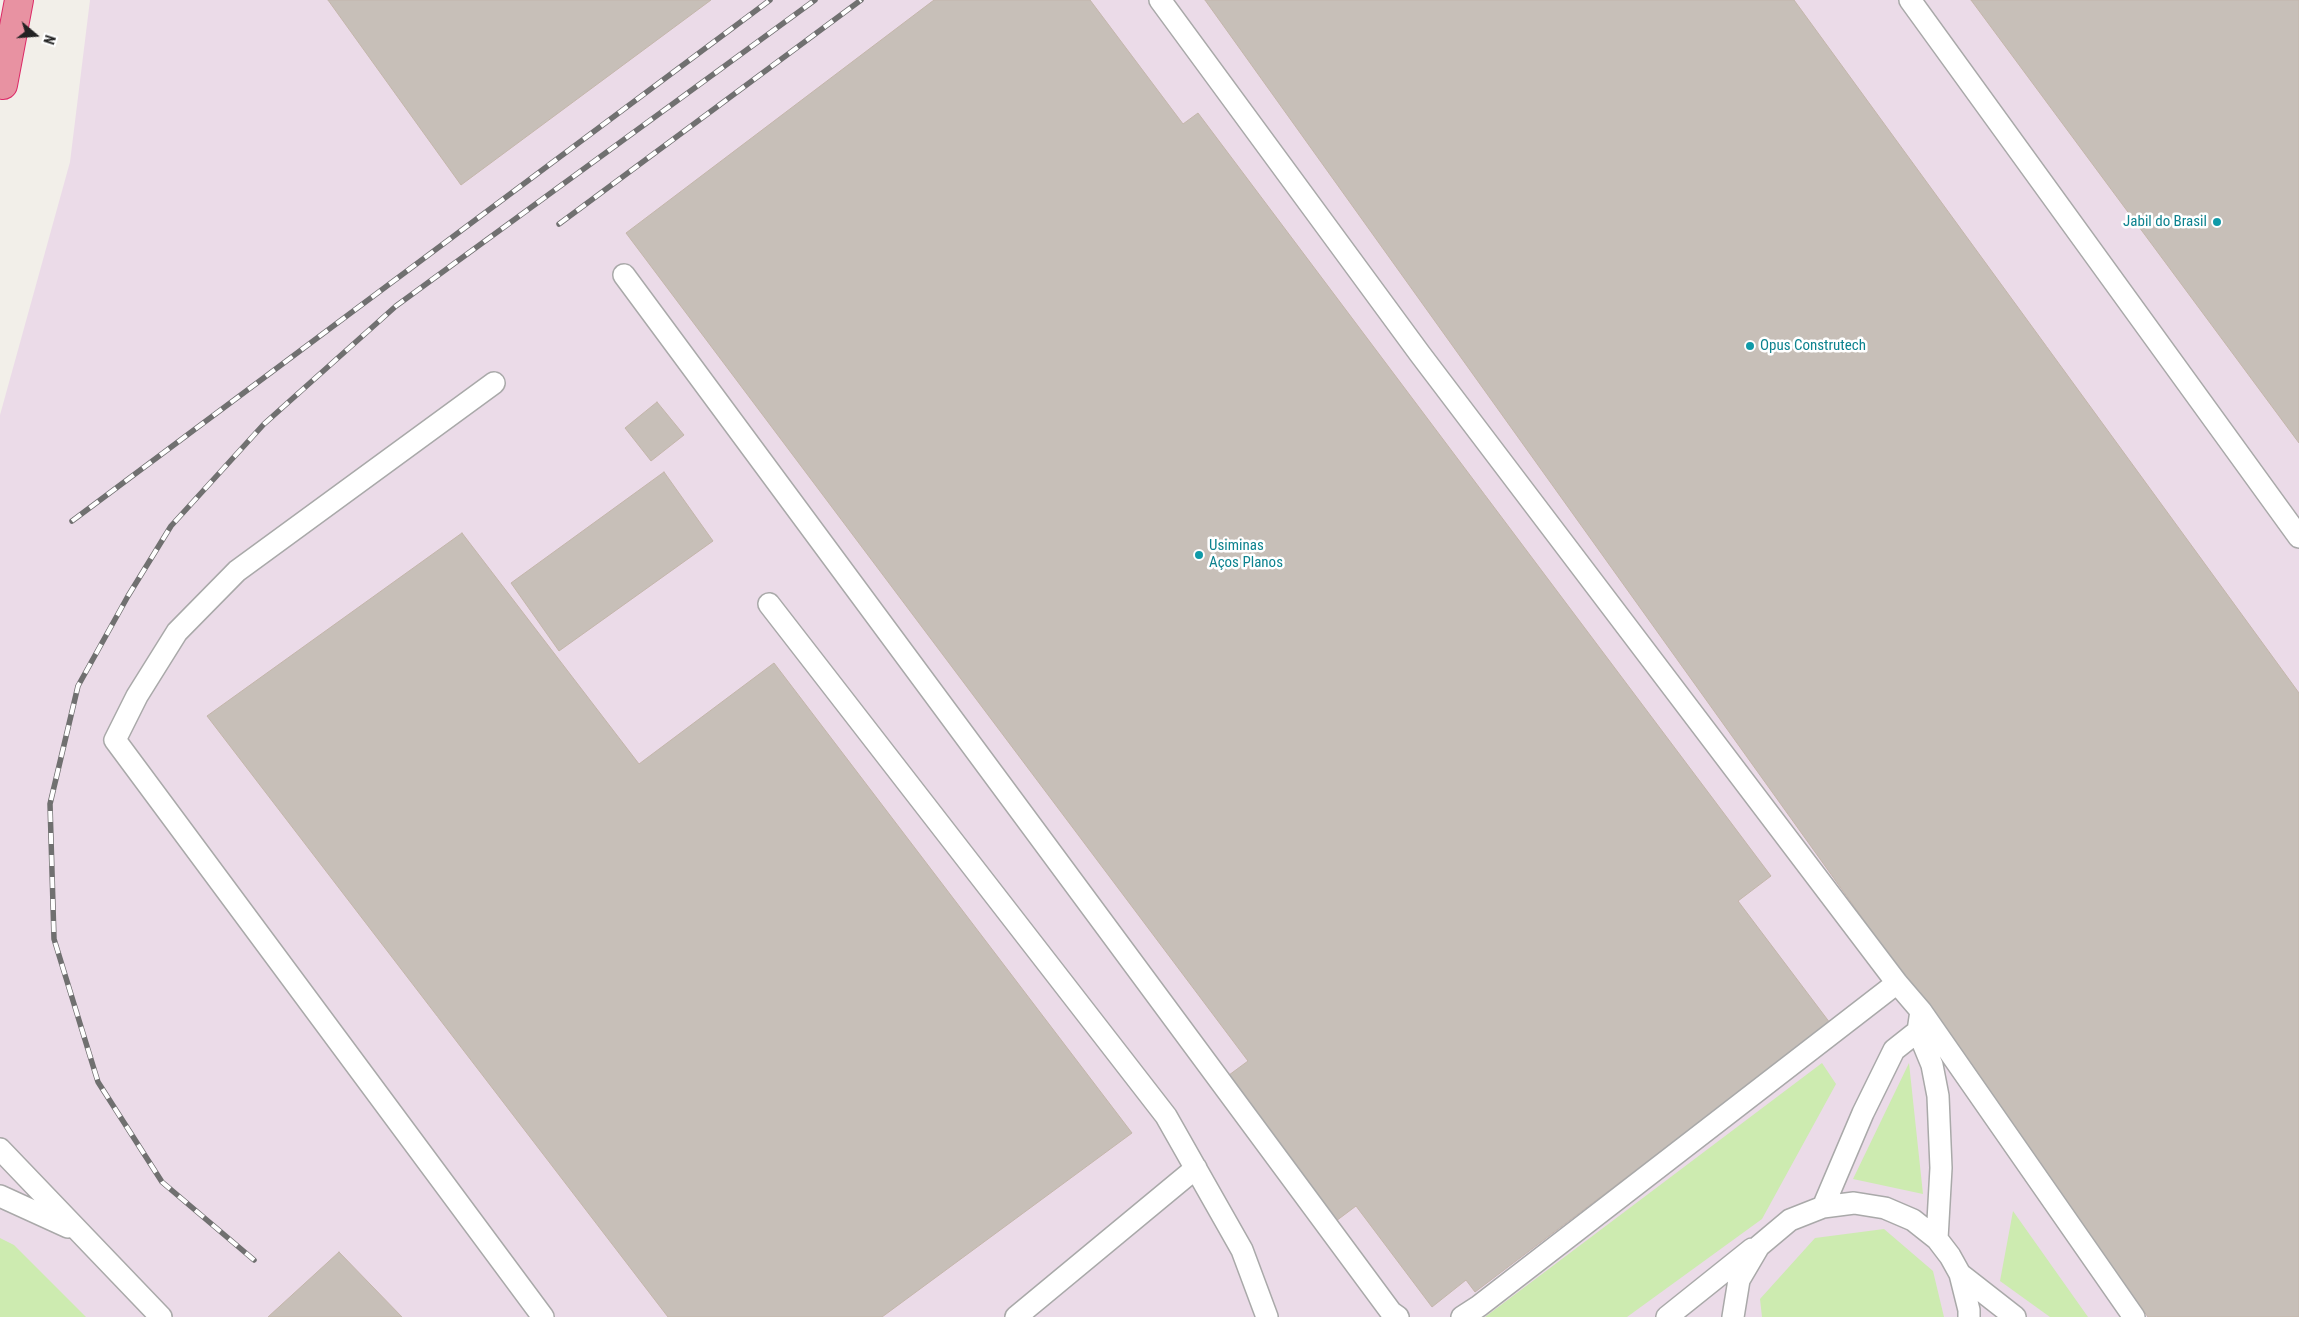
<!DOCTYPE html>
<meta charset="utf-8">
<style>
body{margin:0}
#map{position:relative;width:2299px;height:1317px;overflow:hidden;background:#f2efe9;font-family:"Roboto Condensed",sans-serif}
canvas{display:block}
.north{position:absolute;left:10px;top:10px;width:50px;height:50px;-webkit-text-stroke:4px #fff;paint-order:stroke;rotate:108deg;font-size:14px;font-weight:700;line-height:20px;text-align:center;color:#222}
.north::after{content:'';display:block;margin:auto;width:18px;height:22px;background:#222;clip-path:polygon(50% 0,100% 100%,50% 72%,0 100%)}
</style>
<div id="map">
<canvas width="2299" height="1317"></canvas>
<div class="north">N</div>
</div>
<script>
const context = document.querySelector('canvas').getContext('2d');
context.lineJoin = 'round';
function fillPath(path, color) { context.fillStyle = color; context.fill(path, 'evenodd'); }
const shape = rows => new Path2D(rows.map(r => 'M' + r).join(''));
function trace(path, color, width, dash) { context.strokeStyle = color; context.lineWidth = width; context.lineCap = dash ? 'butt' : 'round'; context.setLineDash(dash || []); context.stroke(path); }
function label(font, color, halo, rows, align = 'center') {
  context.font = font + ' "Roboto Condensed",sans-serif'; context.lineWidth = 5; context.setLineDash([]); context.textBaseline = 'middle'; context.strokeStyle = halo; context.fillStyle = color; for (const [text, x, y, turn = 0] of rows) {
    context.save(); context.translate(x, y); context.rotate((+turn || 0) * Math.PI / 180); context.textAlign = isNaN(turn) ? turn : align; if (halo) context.strokeText(text, 0, 0); context.fillText(text, 0, 0); context.restore();
  }
}
fillPath(shape([
 [90,0,2299,0,2299,1317,0,1317,0,415,70,162]
]), '#ebdbe8');
fillPath(shape([
 [1822,1063,1836,1084,1762,1219,1627,1317,1485,1317],
 [1909,1063,1923,1194,1853,1179],
 [2013,1211,2088,1317,2050,1317,2000,1281],
 [1884,1229,1933,1271,1944,1317,1762,1317,1760,1299,1815,1238],
 [0,1238,14,1245,86,1317,0,1317]
]), '#cdebb0');
const building = shape([
 [328,0,711,0,461,185,328,0],
 [934,0,1090,0,1183,124,1198,113,1771,876,1738,901,1830,1023,1475,1292,1466,1280,1432,1307,1356,1206,1332,1224,1225,1078,1248,1061,626,233,934,0],
 [1205,0,1794,0,2299,693,2299,1317,2148,1317,1205,0],
 [1971,0,2299,0,2299,443,1971,0],
 [657,402,684,435,651,461,625,428,657,402],
 [664,472,713,541,559,651,511,583,664,472],
 [462,533,639,764,774,663,1132,1133,882,1317,668,1317,207,716,462,533],
 [339,1252,402,1317,268,1317,339,1252]
]);
fillPath(building, '#c7bfb8');
trace(building, '#c4b6ab', 1);
const lane = shape([
 [1160,0,1420,354,1897,983,1921,1011,2134,1317],
 [1910,0,2299,537],
 [624,275,1391,1312,1398,1317],
 [494,383,237,571,177,632,137,696,115,740,543,1317],
 [769,604,1166,1116,1242,1250,1267,1317],
 [1921,1011,1918,1031,1932,1065,1938,1096,1941,1168,1937,1239],
 [0,1149,161,1317],
 [0,1196,68,1227],
 [1823,1207,1863,1113,1894,1050,1918,1031],
 [1960,1274,2015,1317],
 [1016,1317,1196,1168],
 [1462,1317,1479,1306,1897,983],
 [1667,1317,1752,1249],
 [1733,1317,1739,1280,1759,1246,1790,1220,1823,1207,1854,1203,1885,1208,1913,1220,1937,1239,1950,1256,1960,1274,1969,1310,1969,1317]
]);
const highway = shape([
 [3,85,19,0]
]);
trace(lane, '#a9a9a9', 24);
trace(highway, '#dc2a67', 30);
trace(lane, '#fff', 21);
trace(highway, '#e892a2', 28);
const rail = shape([
 [559,224,861,0],
 [72,521,770,0],
 [254,1260,162,1182,98,1082,54,939,50,804,78,686,128,596,171,526,264,424,396,306,815,0]
]);
trace(rail, '#707070', 5.5);
trace(rail, '#fff', 4, [11]);
for (const [x, y, r, color] of [
 [2217,222,5,"#0f9aa8"],
 [1750,346,5,"#0f9aa8"],
 [1199,555,5,"#0f9aa8"]
]) { const dot = new Path2D(); dot.arc(x, y, r, 0, 2 * Math.PI); context.fillStyle = color; context.fill(dot); trace(dot, '#fff', 2); }
label('15px', '#0d838f', '#fff', [
 ["Jabil do Brasil",2207,222,"right"],
 ["Opus Construtech",1760,346],
 ["Usiminas",1209,546],
 ["Aços Planos",1209,563]
], 'left');
</script>
